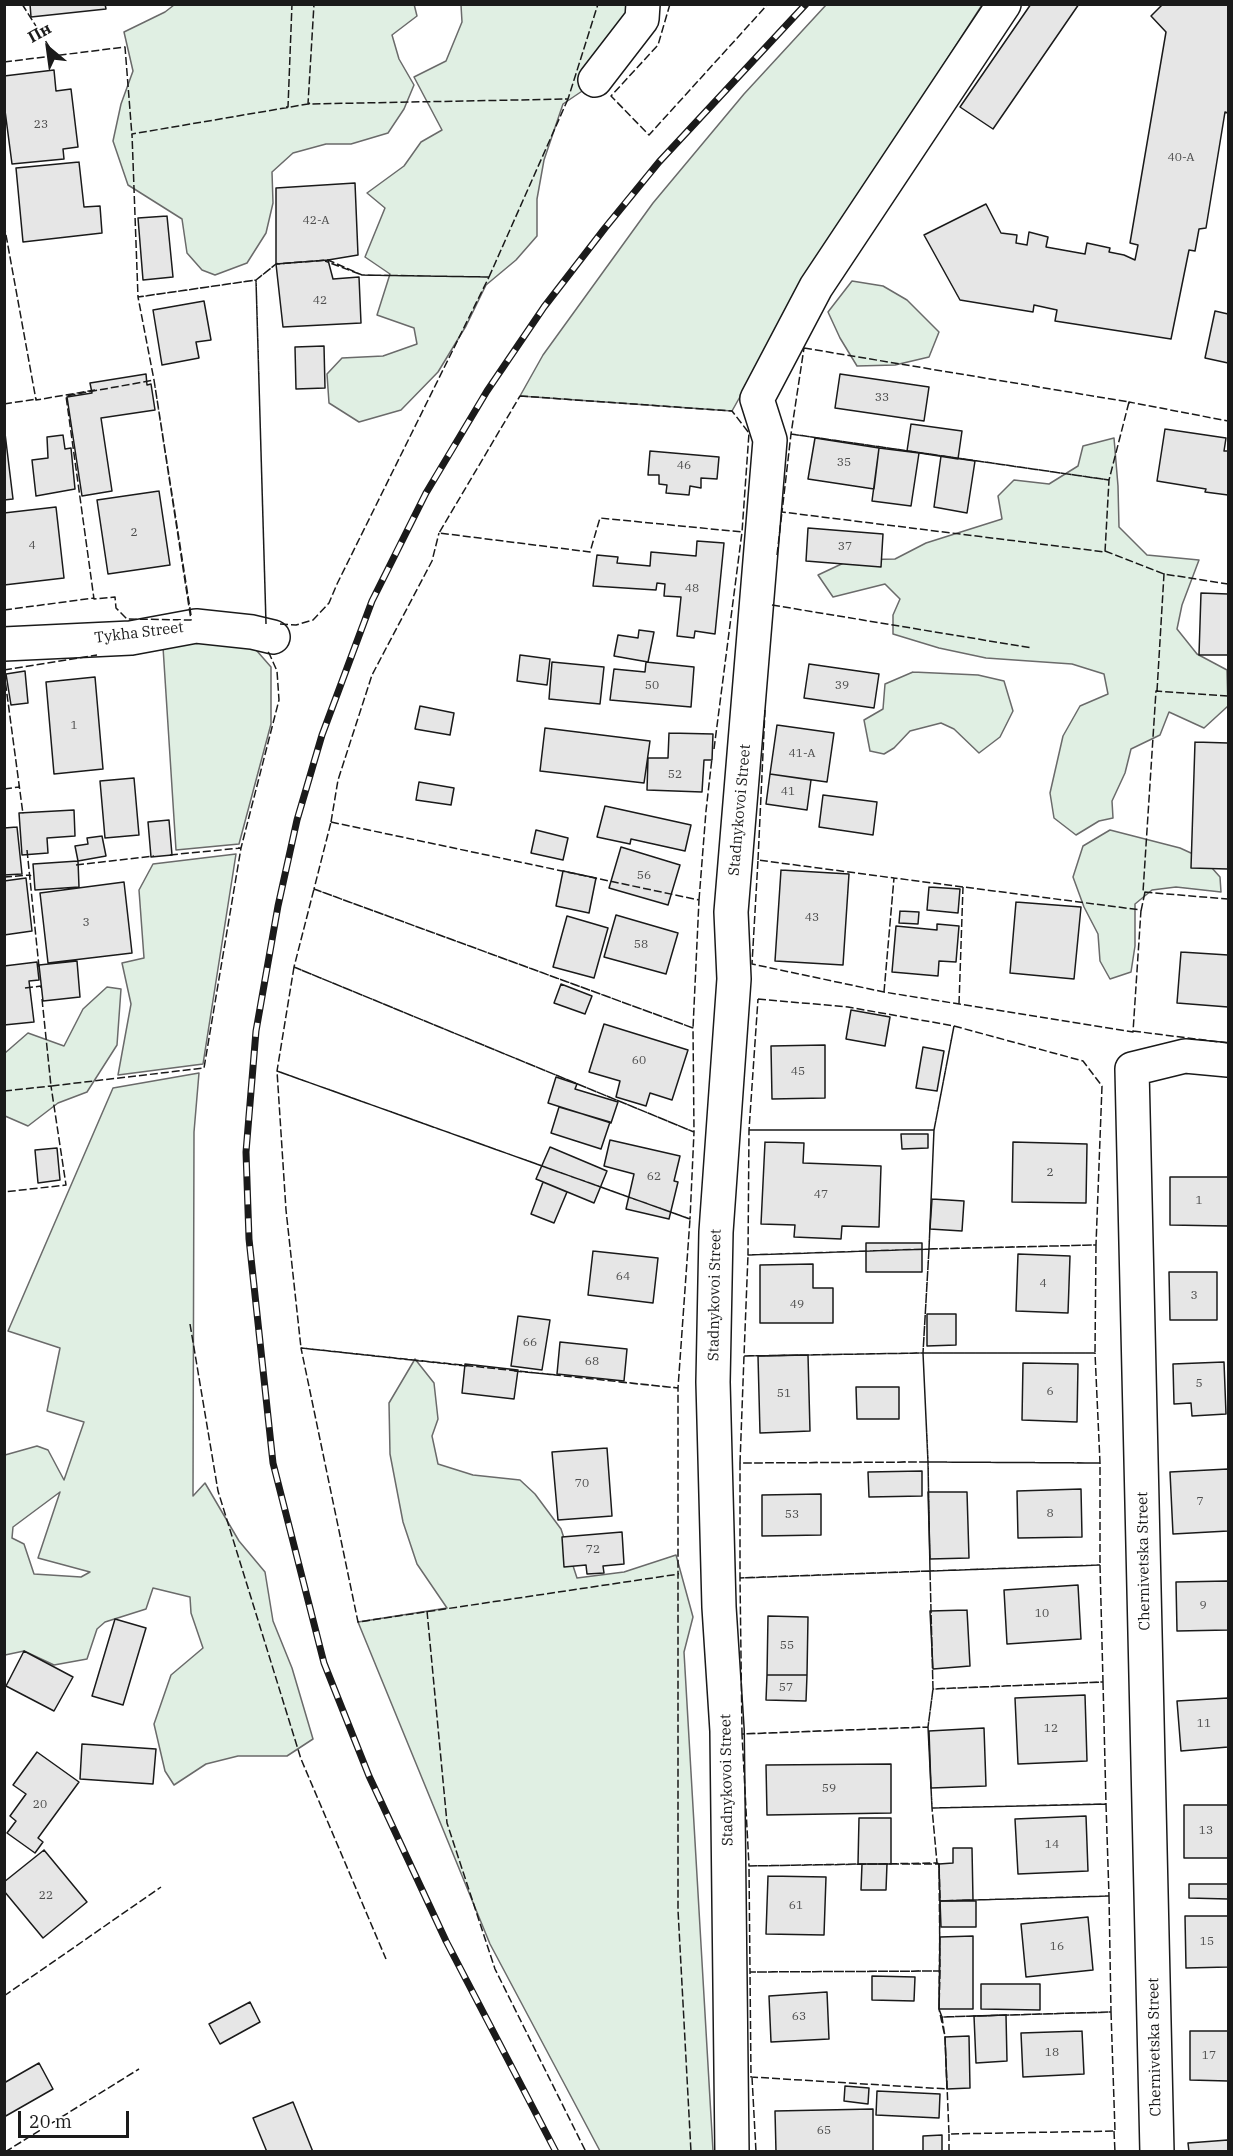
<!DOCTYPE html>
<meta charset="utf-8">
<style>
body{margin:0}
#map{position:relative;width:1233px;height:2156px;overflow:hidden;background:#fff;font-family:"IBM Plex Serif",serif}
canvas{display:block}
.frame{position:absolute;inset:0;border:6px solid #1a1a1a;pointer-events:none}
.north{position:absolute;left:18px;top:18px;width:60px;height:60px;-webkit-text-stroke:4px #fff;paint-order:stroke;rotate:331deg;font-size:16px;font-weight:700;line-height:24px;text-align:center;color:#1a1a1a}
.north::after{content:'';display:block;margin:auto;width:21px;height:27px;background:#1a1a1a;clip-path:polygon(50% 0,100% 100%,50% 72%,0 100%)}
.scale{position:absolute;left:18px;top:2111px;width:111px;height:27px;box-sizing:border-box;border:3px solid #1a1a1a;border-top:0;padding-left:8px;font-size:18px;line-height:21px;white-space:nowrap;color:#1a1a1a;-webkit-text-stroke:4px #fff;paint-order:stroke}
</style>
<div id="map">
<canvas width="1233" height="2156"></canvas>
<div class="frame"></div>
<div class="north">Пн</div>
<div class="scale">20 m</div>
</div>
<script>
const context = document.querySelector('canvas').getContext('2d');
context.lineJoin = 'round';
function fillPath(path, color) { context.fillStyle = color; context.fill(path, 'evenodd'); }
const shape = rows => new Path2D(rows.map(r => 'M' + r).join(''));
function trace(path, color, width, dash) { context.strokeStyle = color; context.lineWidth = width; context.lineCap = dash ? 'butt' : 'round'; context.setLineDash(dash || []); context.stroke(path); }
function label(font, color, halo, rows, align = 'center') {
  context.font = font + ' "IBM Plex Serif",serif'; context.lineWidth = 4.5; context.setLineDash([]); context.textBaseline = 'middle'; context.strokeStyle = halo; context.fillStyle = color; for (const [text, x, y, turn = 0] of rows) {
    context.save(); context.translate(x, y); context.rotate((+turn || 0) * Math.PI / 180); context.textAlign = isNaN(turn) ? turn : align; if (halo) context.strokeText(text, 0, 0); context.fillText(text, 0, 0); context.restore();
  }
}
const green = shape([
 [174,5,414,4,417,16,392,35,399,59,414,85,404,109,388,133,351,144,326,144,293,153,272,172,273,203,266,233,247,263,215,275,202,270,187,253,182,219,128,185,113,141,121,104,133,71,124,32,165,12,174,5],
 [461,5,651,5,600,79,563,104,544,160,537,199,537,236,516,260,486,285,466,326,438,372,401,410,359,422,329,403,327,374,342,358,383,356,417,344,414,328,377,315,390,274,365,257,385,208,367,193,404,166,421,142,442,130,414,77,446,61,462,22,461,5],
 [826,5,982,5,810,272,732,411,520,396,543,355,653,203,744,94,826,5],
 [852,281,883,286,907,300,939,332,929,357,895,365,857,366,840,338,828,312,852,281],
 [1114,438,1118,486,1119,527,1147,555,1199,560,1182,605,1177,629,1197,654,1227,670,1228,706,1204,728,1169,712,1160,735,1131,749,1125,773,1112,801,1113,818,1099,821,1076,835,1054,818,1050,793,1063,736,1080,706,1108,694,1104,674,1072,664,986,658,939,648,893,634,893,615,900,599,885,584,833,597,818,575,850,560,895,559,926,543,1002,519,998,496,1014,480,1049,484,1078,466,1083,446,1114,438],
 [206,640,250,643,271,667,271,724,239,844,176,850,163,647,206,640],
 [913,672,978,675,1004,681,1013,711,1000,737,979,753,954,729,941,723,910,731,894,748,884,754,870,751,864,720,883,709,885,684,913,672],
 [1110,830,1180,848,1204,859,1220,877,1221,892,1176,887,1152,890,1135,904,1135,946,1131,972,1110,979,1100,961,1098,934,1084,907,1073,877,1083,846,1110,830],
 [236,854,203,1064,118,1075,131,1004,122,963,144,958,139,890,153,864,236,854],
 [107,987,121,989,117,1045,87,1092,58,1103,28,1126,5,1116,5,1053,28,1033,64,1046,83,1009,107,987],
 [199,1073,194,1132,193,1496,205,1483,239,1541,265,1572,273,1621,292,1668,313,1739,287,1756,238,1756,206,1764,174,1785,165,1771,154,1724,171,1675,203,1648,191,1613,190,1597,153,1588,146,1609,105,1622,97,1629,87,1659,54,1665,24,1651,5,1655,5,1455,37,1446,48,1450,64,1480,84,1422,47,1411,60,1348,8,1331,113,1088,199,1073],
 [60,1492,38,1558,90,1572,81,1577,34,1574,24,1544,12,1538,13,1527,60,1492],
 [415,1359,434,1383,438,1419,432,1436,438,1464,473,1475,520,1480,535,1494,561,1529,577,1578,624,1572,676,1555,693,1617,684,1652,713,2151,600,2151,490,1944,358,1622,447,1608,417,1564,403,1522,390,1454,389,1403,415,1359]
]);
fillPath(green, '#e0efe3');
trace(green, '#6a6a6a', 1.5);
const building = shape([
 [30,4,105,4,106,9,31,17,30,4],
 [1031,4,1079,4,993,129,960,107,1031,4],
 [1163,4,1228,4,1228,113,1225,112,1206,228,1199,229,1195,251,1189,250,1171,339,1055,321,1057,310,1034,305,1033,312,960,300,924,235,986,204,1001,233,1017,235,1016,243,1027,245,1029,232,1048,237,1046,247,1085,254,1087,243,1110,248,1109,252,1124,255,1135,260,1138,245,1130,243,1166,32,1151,16,1163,4],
 [54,70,56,91,71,89,78,147,63,149,64,159,12,164,4,103,4,76,54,70],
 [79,162,84,207,100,206,102,233,23,242,16,168,79,162],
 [355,183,358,255,328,260,276,264,276,188,355,183],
 [167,216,173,277,143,280,138,218,167,216],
 [328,260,333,279,359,277,361,323,283,327,276,264,328,260],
 [204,301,211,340,196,342,199,358,162,365,153,310,204,301],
 [1215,311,1228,314,1228,363,1205,358,1215,311],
 [324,346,325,388,296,389,295,347,324,346],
 [146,374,147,385,151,384,155,410,101,418,112,491,82,496,67,397,92,393,90,383,146,374],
 [840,374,929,387,924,421,835,408,840,374],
 [911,424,962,431,958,459,907,451,911,424],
 [4,425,13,499,4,500,4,425],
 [1165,429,1226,438,1224,451,1228,451,1228,495,1205,492,1206,489,1157,481,1165,429],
 [63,435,65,449,71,448,75,489,36,496,32,460,48,458,47,437,63,435],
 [815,438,879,448,874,489,808,479,815,438],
 [879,448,919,453,911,506,872,501,879,448],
 [650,451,719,457,717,479,701,478,701,488,690,486,689,495,666,493,667,485,659,484,659,475,648,475,650,451],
 [941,456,975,461,967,513,934,507,941,456],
 [159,491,170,565,108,574,97,500,159,491],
 [56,507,64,578,4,585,4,513,56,507],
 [808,528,883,534,881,567,806,561,808,528],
 [697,541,724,543,715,634,695,631,694,638,677,636,681,597,664,596,665,584,657,583,656,590,593,586,597,555,618,557,617,563,650,566,651,552,696,556,697,541],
 [1201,593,1228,594,1228,655,1199,655,1201,593],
 [639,630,654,632,648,662,614,656,618,635,638,638,639,630],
 [520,655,550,659,547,685,517,681,520,655],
 [552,662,604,667,600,704,549,699,552,662],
 [646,662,694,667,691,707,610,700,614,669,645,672,646,662],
 [809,664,879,674,874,708,804,698,809,664],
 [25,671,28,703,11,705,6,674,25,671],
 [95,677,103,769,54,774,46,682,95,677],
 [420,706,454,713,450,735,415,729,420,706],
 [777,725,834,733,827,782,770,774,777,725],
 [545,728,650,741,644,783,540,771,545,728],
 [669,733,713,734,712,760,704,760,702,792,647,790,648,758,668,758,669,733],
 [1195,742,1228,743,1228,869,1191,868,1195,742],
 [770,774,811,780,807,810,766,804,770,774],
 [134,778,139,835,105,838,100,781,134,778],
 [419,782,454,788,451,805,416,800,419,782],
 [823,795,877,802,873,835,819,827,823,795],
 [605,806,691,825,685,851,631,839,630,844,597,837,605,806],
 [74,810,75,836,47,838,48,853,22,855,19,813,74,810],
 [169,820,172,855,151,857,148,822,169,820],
 [17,827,22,874,4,875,4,828,17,827],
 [536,830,568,838,563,860,531,853,536,830],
 [102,836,106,856,78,861,75,846,88,844,87,838,102,836],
 [621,847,680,865,668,905,609,888,621,847],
 [78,861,79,887,35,890,33,864,78,861],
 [781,870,849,874,843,965,775,961,781,870],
 [563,871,596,878,589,913,556,906,563,871],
 [26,878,32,931,4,935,4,881,26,878],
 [124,882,132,953,48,963,40,893,124,882],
 [929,887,960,889,958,913,927,910,929,887],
 [1016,902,1081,907,1074,979,1010,973,1016,902],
 [900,911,919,912,918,924,899,923,900,911],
 [616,915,678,933,666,974,604,957,616,915],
 [567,916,608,928,594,978,553,967,567,916],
 [937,924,959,926,956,962,939,961,938,976,892,972,896,926,937,930,937,924],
 [1181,952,1228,955,1228,1007,1177,1003,1181,952],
 [77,961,80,997,43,1001,39,965,77,961],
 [37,962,39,980,29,981,34,1022,4,1025,4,966,37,962],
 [561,984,592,996,585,1014,554,1003,561,984],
 [851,1010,890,1017,885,1046,846,1039,851,1010],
 [604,1024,688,1050,672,1100,650,1093,646,1106,616,1097,620,1081,589,1072,604,1024],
 [825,1045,825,1098,772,1099,771,1046,825,1045],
 [923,1047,944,1051,937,1091,916,1088,923,1047],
 [556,1077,577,1084,575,1089,618,1102,611,1123,548,1103,556,1077],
 [559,1107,610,1122,601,1149,551,1133,559,1107],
 [901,1134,928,1134,928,1148,902,1149,901,1134],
 [610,1140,680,1156,674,1181,678,1182,669,1219,626,1209,634,1174,604,1166,610,1140],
 [765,1142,804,1143,803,1163,881,1166,879,1227,842,1226,841,1239,794,1237,795,1225,761,1224,765,1142],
 [1013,1142,1087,1144,1086,1203,1012,1202,1013,1142],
 [550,1147,607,1171,594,1203,536,1179,550,1147],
 [57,1148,60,1180,38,1183,35,1150,57,1148],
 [1170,1177,1228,1177,1228,1226,1170,1225,1170,1177],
 [543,1182,567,1192,554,1223,531,1214,543,1182],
 [932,1199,964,1201,962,1231,930,1229,932,1199],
 [866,1243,922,1243,922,1272,866,1272,866,1243],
 [593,1251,658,1258,653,1303,588,1295,593,1251],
 [1018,1254,1070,1256,1068,1313,1016,1311,1018,1254],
 [813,1264,813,1288,833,1288,833,1323,760,1323,760,1265,813,1264],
 [1169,1272,1217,1272,1217,1320,1170,1320,1169,1272],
 [927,1314,956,1314,956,1345,927,1346,927,1314],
 [518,1316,550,1320,542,1370,511,1366,518,1316],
 [560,1342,627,1349,624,1381,557,1374,560,1342],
 [808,1355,810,1431,760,1433,758,1356,808,1355],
 [1224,1362,1226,1414,1192,1416,1191,1403,1174,1404,1173,1364,1224,1362],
 [1023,1363,1078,1364,1077,1422,1022,1420,1023,1363],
 [465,1364,518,1370,514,1399,462,1393,465,1364],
 [856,1387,899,1387,899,1419,857,1419,856,1387],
 [607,1448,612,1516,558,1520,552,1452,607,1448],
 [1228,1469,1228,1531,1173,1534,1170,1472,1228,1469],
 [922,1471,922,1496,869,1497,868,1472,922,1471],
 [1081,1489,1082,1537,1018,1538,1017,1491,1081,1489],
 [928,1492,967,1492,969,1558,930,1559,928,1492],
 [821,1494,821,1535,762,1536,762,1495,821,1494],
 [622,1532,624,1564,603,1566,604,1573,587,1574,586,1565,564,1567,562,1537,622,1532],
 [1228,1581,1228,1630,1177,1631,1176,1582,1228,1581],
 [1078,1585,1081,1639,1007,1644,1004,1590,1078,1585],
 [967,1610,970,1666,933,1669,930,1611,967,1610],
 [768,1616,808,1617,807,1675,767,1675,768,1616],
 [115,1619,146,1628,123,1705,92,1696,115,1619],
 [24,1651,73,1677,54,1711,6,1686,24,1651],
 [767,1675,807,1675,806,1701,766,1700,767,1675],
 [1085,1695,1087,1761,1018,1764,1015,1698,1085,1695],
 [1228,1698,1228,1747,1181,1751,1177,1701,1228,1698],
 [984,1728,986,1786,931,1788,929,1731,984,1728],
 [82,1744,156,1749,153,1784,80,1779,82,1744],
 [37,1752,79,1782,38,1838,43,1842,35,1853,7,1833,16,1821,10,1816,26,1794,13,1785,37,1752],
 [891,1764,891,1813,767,1815,766,1765,891,1764],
 [1184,1805,1228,1805,1228,1858,1184,1858,1184,1805],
 [1086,1816,1088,1871,1018,1874,1015,1819,1086,1816],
 [859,1818,891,1818,891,1864,858,1864,859,1818],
 [953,1848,972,1848,973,1900,940,1901,939,1864,953,1863,953,1848],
 [44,1850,87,1902,43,1938,4,1891,4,1882,44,1850],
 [862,1864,887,1864,886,1890,861,1890,862,1864],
 [768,1876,826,1877,824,1935,766,1934,768,1876],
 [1189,1884,1228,1884,1228,1899,1189,1898,1189,1884],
 [940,1901,976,1901,976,1927,941,1927,940,1901],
 [1185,1916,1228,1916,1228,1967,1186,1968,1185,1916],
 [1088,1917,1093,1970,1026,1977,1021,1924,1088,1917],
 [973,1936,973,2009,939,2009,940,1937,973,1936],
 [872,1976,915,1977,914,2001,872,2000,872,1976],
 [981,1984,1040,1984,1040,2010,981,2009,981,1984],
 [827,1992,829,2039,771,2042,769,1996,827,1992],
 [250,2002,260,2022,220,2044,209,2024,250,2002],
 [1006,2015,1007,2061,976,2063,974,2016,1006,2015],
 [1082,2031,1084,2074,1023,2077,1021,2033,1082,2031],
 [1190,2031,1228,2031,1228,2081,1190,2080,1190,2031],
 [969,2036,970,2088,947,2089,945,2037,969,2036],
 [39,2063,53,2089,4,2117,4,2083,39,2063],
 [845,2086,869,2088,868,2104,844,2101,845,2086],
 [877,2091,940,2094,939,2118,876,2115,877,2091],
 [293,2102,313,2152,267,2152,253,2118,293,2102],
 [873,2109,873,2152,776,2152,775,2111,873,2109],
 [942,2135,942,2152,923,2152,923,2136,942,2135],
 [1228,2140,1228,2152,1189,2152,1188,2143,1228,2140]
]);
fillPath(building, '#e6e6e6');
trace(building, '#1a1a1a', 1.5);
const minor = shape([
 [595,80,642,19,643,4],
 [4,644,131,638,196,626,252,632,273,637],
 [732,2152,727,1731,719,1607,713,1382,716,1232,734,979,731,912,770,440,757,399,816,287,1004,4],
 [1157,2152,1132,1069,1185,1056,1228,1060]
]);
trace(minor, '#1a1a1a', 36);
trace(minor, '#fff', 33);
const rail = shape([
 [556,2152,446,1941,369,1776,324,1663,273,1463,249,1239,246,1152,256,1031,278,906,297,820,322,735,372,601,426,493,487,391,544,307,605,228,659,162,806,4]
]);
trace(rail, '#1a1a1a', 7);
trace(rail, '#fff', 4.5, [14]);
trace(shape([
 [22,4,55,56,57,56],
 [670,4,658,45,611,96,649,135,768,4],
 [4,62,125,47,132,136],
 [565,99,568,99,598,4],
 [568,99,489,277,362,275,328,260,276,264,256,280,138,297,132,134,308,104,568,99],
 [310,103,308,104,314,4],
 [286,107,288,107,292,4],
 [4,224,36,400,95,390],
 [804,348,1129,402,1109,480,791,434,804,348],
 [154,380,191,620,127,619,116,608,115,597,94,599,66,396,154,380],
 [520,396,732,411,749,433,742,532,600,518,590,552,439,533,520,396],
 [4,404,37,399],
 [1129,404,1129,402,1228,421],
 [791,434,1109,480,1105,552,782,512,791,434],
 [1105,551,1164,574,1228,584],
 [777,555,782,512],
 [772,605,1032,648],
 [4,610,94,598],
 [191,615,154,380,138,297,256,280,266,624],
 [266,623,256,280,276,264,280,263],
 [280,624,296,625,313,620,329,603,337,584,489,277,362,275,325,261],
 [4,670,97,655],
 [4,672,23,814],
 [1157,691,1164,574,1166,575],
 [1228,696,1156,691,1143,892,1228,899],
 [714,749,742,532],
 [4,789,19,787,19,785],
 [331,822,699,900,693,1028,314,889,331,822],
 [331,822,338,780,372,675,432,561,439,533],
 [238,848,241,848,279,700,277,671,269,653,267,651],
 [27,850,39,967],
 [758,860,765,710],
 [76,865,154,856],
 [4,877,30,875,31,876],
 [314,889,693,1028,694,1132,294,967,314,889],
 [699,900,706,811,712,758],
 [1141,911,1145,892],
 [294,967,694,1132,690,1219,277,1071,294,967],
 [25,988,41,986,41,988],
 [884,992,894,878,1141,910,1133,1032,884,992,752,964,758,860,894,878,884,992],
 [42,999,51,1086,204,1068,241,848,169,855],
 [758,999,848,1007,954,1026,934,1130,749,1130,758,999],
 [959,1004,963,887],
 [954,1026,1083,1061,1102,1086,1096,1245,929,1249,934,1130,954,1026],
 [1133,1031,1228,1043],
 [277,1071,690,1219,678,1388,301,1348,286,1210,277,1071],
 [4,1091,51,1086,66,1185,4,1192],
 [749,1130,934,1130,929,1249,748,1255,749,1130],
 [1096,1245,1095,1353,923,1353,929,1249,1096,1245],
 [929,1249,923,1353,744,1356,748,1255,929,1249],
 [190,1324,218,1491,301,1759,386,1959],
 [923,1353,928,1462,740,1463,744,1356,923,1353],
 [923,1353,1095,1353,1100,1463,928,1462,923,1353],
 [467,1366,301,1348,358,1622,679,1574],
 [514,1371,559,1375],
 [619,1382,678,1388,678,1910,691,2152],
 [928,1462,930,1571,740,1578,740,1463,928,1462],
 [928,1462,1100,1463,1100,1565,930,1571,928,1462],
 [1100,1565,1103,1682,933,1689,930,1571,1100,1565],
 [930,1571,933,1689,928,1727,742,1734,740,1578,930,1571],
 [427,1611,447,1823,495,1969,586,2152],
 [1103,1682,1106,1804,932,1808,928,1727,933,1689,1103,1682],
 [928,1727,932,1808,937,1863,749,1866,742,1734,928,1727],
 [1106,1804,1109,1896,940,1901,939,1864,937,1863,932,1808,1106,1804],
 [858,1864,939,1864,940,1971,750,1972,749,1866,858,1864],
 [1109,1896,1111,2012,942,2017,939,2009,940,1901,1109,1896],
 [940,1971,939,2009,945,2037,947,2089,751,2077,750,1972,940,1971],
 [4,1996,161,1887],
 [1111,2012,1115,2131,949,2134,945,2037,942,2017,1111,2012],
 [752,2077,756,2152],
 [1114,2131,1115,2152],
 [5,2152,139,2069],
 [949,2152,949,2134]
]), '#1a1a1a', 1.5, [8, 3]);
label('12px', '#4d4d4d', null, [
 ["23",41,125],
 ["40-А",1181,158],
 ["42-А",316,221],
 ["42",320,301],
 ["33",882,398],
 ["35",844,463],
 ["46",684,466],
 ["2",134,533],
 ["4",32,546],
 ["37",845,547],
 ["48",692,589],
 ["50",652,686],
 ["39",842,686],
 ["1",74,726],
 ["41-А",802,754],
 ["52",675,775],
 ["41",788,792],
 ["56",644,876],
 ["43",812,918],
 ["3",86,923],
 ["58",641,945],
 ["60",639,1061],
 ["45",798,1072],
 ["2",1050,1173],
 ["62",654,1177],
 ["47",821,1195],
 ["1",1199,1201],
 ["64",623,1277],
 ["4",1043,1284],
 ["3",1194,1296],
 ["49",797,1305],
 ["66",530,1343],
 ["68",592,1362],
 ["5",1199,1384],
 ["6",1050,1392],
 ["51",784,1394],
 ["70",582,1484],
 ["7",1200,1502],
 ["8",1050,1514],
 ["53",792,1515],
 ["72",593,1550],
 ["9",1203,1606],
 ["10",1042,1614],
 ["55",787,1646],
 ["57",786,1688],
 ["11",1204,1724],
 ["12",1051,1729],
 ["59",829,1789],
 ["20",40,1805],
 ["13",1206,1831],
 ["14",1052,1845],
 ["22",46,1896],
 ["61",796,1906],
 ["15",1207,1942],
 ["16",1057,1947],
 ["63",799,2017],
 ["18",1052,2053],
 ["17",1209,2056],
 ["65",824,2131]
]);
label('15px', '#1a1a1a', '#fff', [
 ["Tykha Street",139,633,-7],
 ["Stadnykovoi Street",740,810,-85],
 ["Stadnykovoi Street",715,1295,-89],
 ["Chernivetska Street",1144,1561,-91],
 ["Stadnykovoi Street",727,1780,-91],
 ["Chernivetska Street",1155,2047,-91]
]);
</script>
